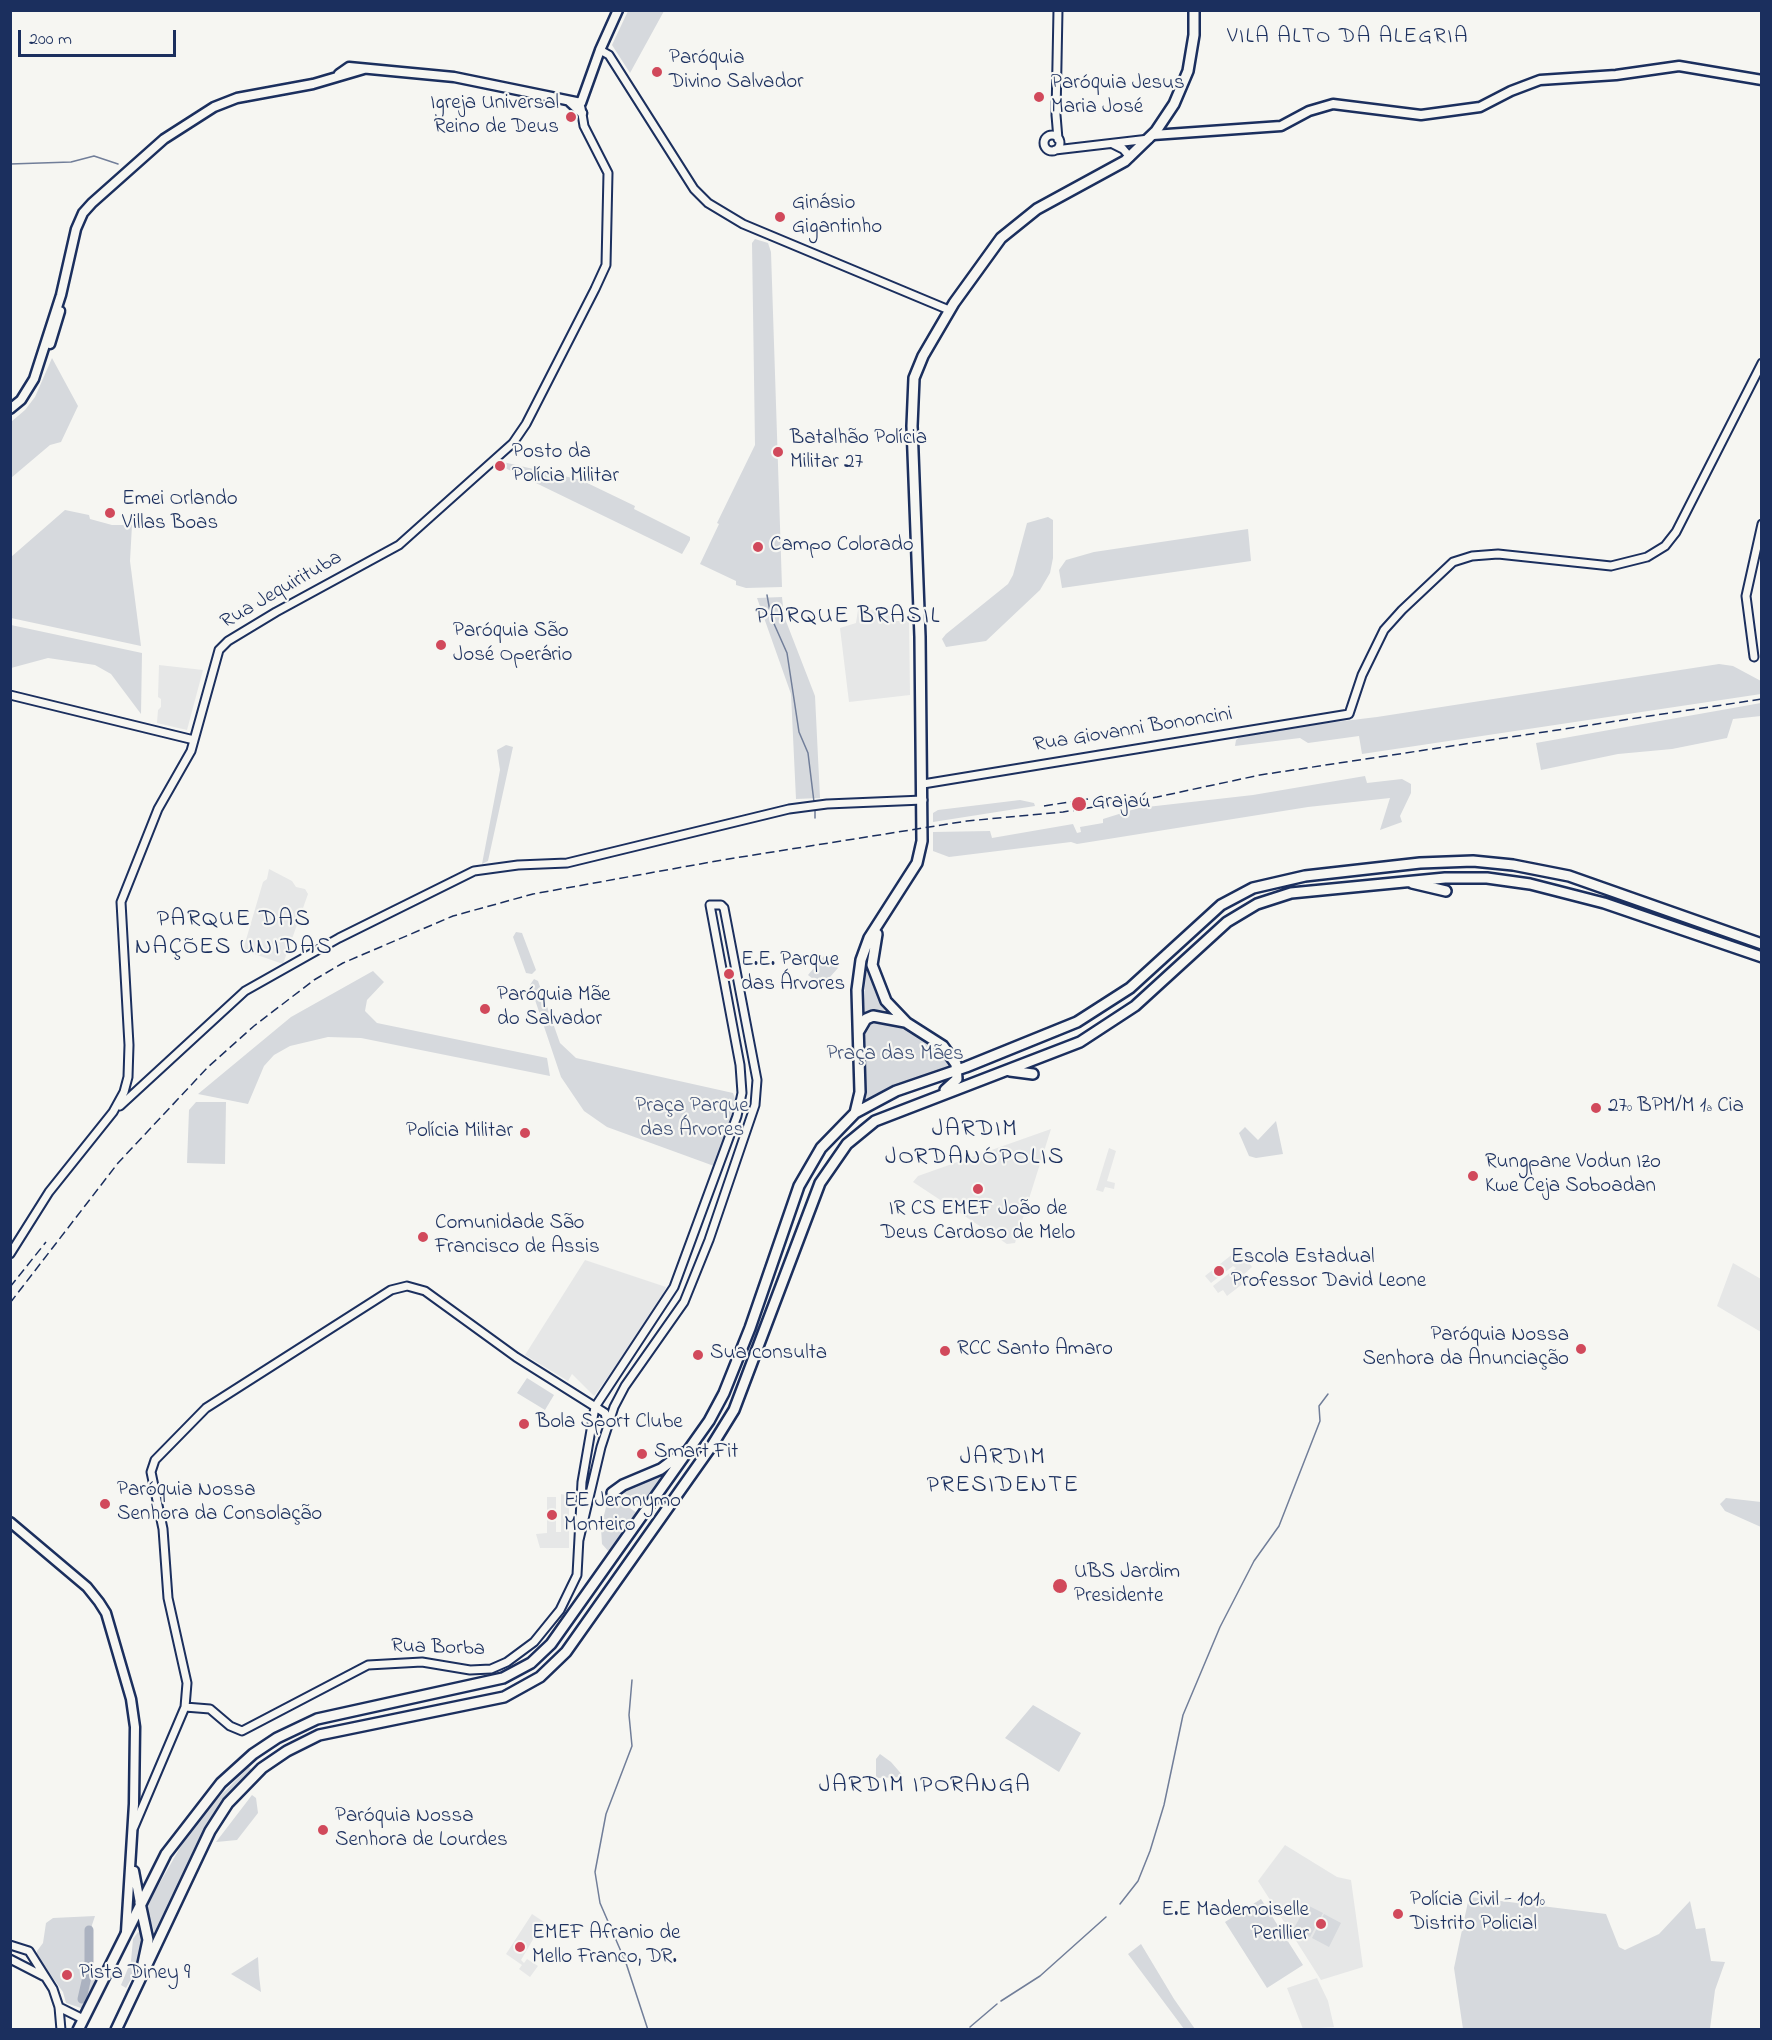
<!DOCTYPE html>
<meta charset="utf-8">
<style>
body{margin:0}
#map{position:relative;width:1772px;height:2040px;overflow:hidden;background:#f6f6f2;font-family:"Indie Flower",sans-serif}
canvas{display:block}
.frame{position:absolute;inset:0;border:12px solid #1b2f5e;pointer-events:none}
.scale{position:absolute;left:18px;top:30px;width:158px;height:27px;box-sizing:border-box;border:3px solid #1b2f5e;border-top:0;padding-left:8px;font-size:18px;line-height:21px;white-space:nowrap;color:#1b2f5e;-webkit-text-stroke:4px #f6f6f2;paint-order:stroke}
</style>
<div id="map">
<canvas width="1772" height="2040"></canvas>
<div class="frame"></div>
<div class="scale">200 m</div>
</div>
<script>
const context = document.querySelector('canvas').getContext('2d');
context.lineJoin = 'round';
function fillPath(path, color) { context.fillStyle = color; context.fill(path, 'evenodd'); }
const shape = rows => new Path2D(rows.map(r => 'M' + r).join(''));
function trace(path, color, width, dash) { context.strokeStyle = color; context.lineWidth = width; context.lineCap = dash ? 'butt' : 'round'; context.setLineDash(dash || []); context.stroke(path); }
function label(font, color, halo, rows, align = 'center') {
  context.font = font + ' "Indie Flower",sans-serif'; context.lineWidth = 4.5; context.setLineDash([]); context.textBaseline = 'middle'; context.strokeStyle = halo; context.fillStyle = color; for (const [text, x, y, turn = 0] of rows) {
    context.save(); context.translate(x, y); context.rotate((+turn || 0) * Math.PI / 180); context.textAlign = isNaN(turn) ? turn : align; if (halo) context.strokeText(text, 0, 0); context.fillText(text, 0, 0); context.restore();
  }
}
fillPath(shape([
 [890,609,892,621,909,621,910,695,849,702,840,628,856,623,858,610],
 [159,665,203,670,187,730,157,723,158,710,161,707,161,699,158,697],
 [269,869,292,881,296,887,305,889,308,894,283,964,243,950,263,882,267,879],
 [1051,1129,1015,1243,1007,1244,913,1182,918,1176],
 [1109,1148,1116,1151,1107,1181,1115,1183,1114,1189,1105,1187,1103,1192,1096,1190],
 [1239,1249,1252,1267,1241,1277,1245,1282,1227,1296,1223,1290,1218,1293,1213,1286,1236,1268,1233,1266,1211,1283,1205,1276],
 [585,1260,666,1287,656,1311,594,1396,572,1374,568,1381,525,1355],
 [1733,1263,1761,1279,1761,1332,1717,1306],
 [561,1494,569,1496,569,1548,540,1548,536,1534,547,1533,547,1497,556,1497,556,1532,561,1532],
 [1285,1845,1337,1877,1351,1880,1363,1967,1321,1980,1258,1881],
 [532,1914,544,1922,539,1929,544,1933,540,1939,535,1936,521,1960,524,1963,527,1959,538,1966,530,1977,519,1969,522,1965,506,1954],
 [1317,1978,1328,2001,1334,2027,1303,2029,1287,1988]
]), '#e6e7e7');
fillPath(shape([
 [628,11,664,11,630,73,612,45],
 [755,239,768,243,771,252,782,587,746,588,736,585,736,581,700,564,719,524,717,523,755,445,752,243],
 [52,358,78,406,61,442,50,445,11,478,11,422,25,410,35,397],
 [503,462,581,480,635,506,634,509,690,537,690,540,682,554,503,467],
 [65,510,89,515,90,519,112,525,132,525,130,561,141,646,11,618,11,557],
 [1048,517,1053,520,1053,558,1050,573,1040,590,986,641,946,647,942,639,946,634,1008,584,1013,575,1027,523],
 [1248,529,1251,561,1062,588,1059,570,1066,560,1094,552],
 [782,597,784,616,815,696,820,798,796,799,791,694,757,598],
 [11,625,142,653,141,714,111,674,95,665,48,658,11,668],
 [1719,664,1733,666,1761,681,1761,694,1362,754,1359,736,1308,743,1300,738,1235,746,1236,740,1244,733,1377,717],
 [1761,703,1761,716,1733,719,1727,738,1672,749,1618,754,1541,770,1536,743],
 [506,745,513,747,488,861,482,864,500,770,497,750],
 [1365,776,1367,783,1402,779,1411,784,1411,793,1400,816,1402,822,1380,830,1390,798,1308,807,1077,844,1071,842,949,857,933,851,933,832,990,831,992,838,1073,824,1077,833,1081,832,1080,827,1103,823,1103,819,1138,808,1253,795],
 [1020,800,1034,803,1035,806,933,822,933,813,938,810],
 [516,932,522,933,536,970,532,974,526,973,513,937],
 [824,956,838,968,822,986,808,975],
 [867,960,872,980,889,1010,873,1010,863,1014],
 [373,971,384,982,367,1000,365,1011,377,1023,547,1058,550,1076,361,1038,328,1037,290,1046,274,1055,264,1066,248,1104,198,1094,291,1017],
 [534,979,538,981,560,1043,576,1058,733,1093,736,1102,714,1166,607,1127,584,1111,561,1077,530,985],
 [886,1018,926,1036,949,1056,952,1067,866,1100,865,1025,870,1020],
 [196,1102,226,1102,225,1164,187,1163,189,1110],
 [1276,1121,1283,1154,1256,1158,1249,1156,1239,1133,1245,1127,1258,1140],
 [527,1378,554,1395,545,1410,517,1393],
 [671,1467,650,1503,643,1505,622,1492,625,1487],
 [614,1497,637,1513,610,1553,602,1544,601,1528,606,1507],
 [1726,1498,1761,1502,1761,1527,1725,1511,1720,1504],
 [1033,1705,1081,1733,1059,1772,1005,1738],
 [880,1754,891,1762,904,1777,876,1778,876,1759],
 [249,1767,252,1770,216,1810,202,1832,156,1937,146,1907,189,1832,205,1811],
 [252,1795,256,1798,258,1813,237,1840,216,1842],
 [1469,1897,1606,1914,1619,1947,1625,1950,1659,1934,1690,1901,1696,1929,1705,1928,1711,1961,1725,1962,1715,1990,1710,2029,1463,2029,1454,1968],
 [1261,1899,1303,1965,1267,1988,1225,1922],
 [1307,1905,1323,1913,1310,1937,1294,1928],
 [1324,1914,1341,1923,1329,1947,1312,1938],
 [95,1916,92,1925,92,1968,106,1969,84,2009,66,2003,63,1992,37,1956,37,1951,43,1943,46,1923,53,1918],
 [138,1932,145,1936,139,1965,126,1988,121,1985,131,1961,133,1939],
 [1141,1944,1174,1999,1195,2029,1184,2029,1128,1954],
 [258,1957,259,1975,261,1992,231,1974]
]), '#d6d9dd');
trace(shape([
 [10,164,71,162,94,156,118,164],
 [767,595,771,617,787,653,799,732,808,753,814,802],
 [815,810,815,818],
 [632,1680,629,1715,632,1746,606,1814,595,1872,600,1903,626,1963,648,2030],
 [1120,1904,1138,1881,1150,1851,1164,1805,1183,1715,1220,1627,1254,1561,1279,1526,1320,1421,1319,1406,1328,1394],
 [1001,2001,1040,1976,1106,1917],
 [970,2027,997,2004]
]), '#717e99', 1.5);
trace(shape([
 [82,1999,89,1968,89,1930]
]), '#abb2c0', 9);
const tertiary = shape([
 [600,50,609,55,694,189,708,203,743,224,949,310],
 '1044 143a8 8 0 1 1 16 0a8 8 0 1 1-16 0Z',
 [1058,139,1056,115,1058,10],
 [1113,144,1123,149,1130,157],
 [1055,150,1149,139],
 [1754,657,1746,596,1762,524],
 [10,695,194,740],
 [923,784,1349,714,1362,675,1384,630,1402,610,1453,562,1472,556,1498,554,1611,566,1647,557,1665,546,1676,532,1762,363],
 [120,1106,245,991,339,938,474,871,518,865,567,863,789,809,827,804,923,800],
 [10,1254,49,1192,113,1112,124,1092,128,1077,129,1045,121,902,158,809,191,751,219,650,228,641,276,612,399,545,513,443,526,424,595,289,606,265,608,173,584,126,581,108],
 [185,1707,210,1709,230,1726,242,1731,368,1665,422,1662,470,1670,491,1669,507,1662,534,1642,560,1610,577,1575,582,1482,595,1407,674,1287,737,1116,742,1093,740,1065,710,905,721,905,724,908,757,1080,755,1105,709,1240,684,1302,625,1386,614,1407,601,1447,579,1540],
 [134,1827,185,1707,187,1683,168,1598,163,1529,151,1472,155,1460,206,1408,391,1290,407,1286,425,1291,516,1357,605,1413,607,1422],
 [10,1945,29,1951,53,1989,59,2007,61,2030],
 [10,1959,43,1976],
 [59,2007,83,2019]
]);
const secondary = shape([
 [339,74,349,67,454,77,581,103,600,50,618,10],
 [569,101,582,113],
 [1153,135,1281,126,1309,111,1333,104,1421,115,1480,107,1511,91,1540,80,1616,75,1679,66,1762,80],
 [50,344,60,311],
 [10,409,21,400,34,379,61,295,76,229,83,213,92,203,164,139,214,107,237,98,313,84,364,69],
 [10,1522,87,1587,99,1602,106,1613,131,1699,135,1727,134,1804,126,1932],
 [134,1871,140,1903]
]);
const primary = shape([
 [1412,883,1446,891],
 [877,934,872,965,886,1001,907,1023,943,1046,956,1064,957,1079,945,1090],
 [859,1031,866,1019,873,1016,905,1022],
 [1010,1071,1033,1074],
 [855,1113,860,1092,857,990,861,960,869,938,917,863,922,841,920,637,912,426,914,378,923,356,954,303,1001,238,1037,209,1125,161,1156,131,1174,104,1188,71,1194,35,1194,10],
 [612,1493,623,1485,661,1469,682,1453],
 [140,1903,148,1940,142,1968],
 [78,2030,166,1854,221,1783,253,1754,277,1738,317,1719,503,1678,531,1663,551,1644,709,1421,724,1393,750,1328,799,1186,821,1148,855,1113,896,1091,966,1067,1077,1022,1130,988,1221,905,1253,888,1305,876,1420,863,1473,861,1513,865,1569,876,1762,944],
 [116,2030,210,1831,228,1803,262,1768,287,1751,319,1735,504,1697,540,1677,566,1652,713,1444,734,1410,820,1183,847,1144,875,1121,1080,1042,1135,1006,1227,922,1257,904,1291,893,1445,878,1487,878,1530,884,1604,903,1762,957]
]);
trace(tertiary, '#1b2f5e', 11);
trace(secondary, '#1b2f5e', 13);
trace(primary, '#1b2f5e', 14);
trace(tertiary, '#f6f6f2', 7);
trace(secondary, '#f6f6f2', 8);
trace(primary, '#f6f6f2', 9);
trace(shape([
 [1044,806,1088,799],
 [10,1287,46,1242],
 [10,1303,118,1163,208,1067,254,1026,314,980,343,963,453,916,533,894,722,860,967,821,1063,812,1157,797,1260,775,1762,699]
]), '#1b2f5e', 1.5, [9, 4.5]);
for (const [x, y, r, color] of [
 [657,72,6,"#d1495b"],
 [1039,97,6,"#d1495b"],
 [571,117,6,"#d1495b"],
 [780,217,6,"#d1495b"],
 [778,452,6,"#d1495b"],
 [500,466,6,"#d1495b"],
 [110,513,6,"#d1495b"],
 [758,547,6,"#d1495b"],
 [441,645,6,"#d1495b"],
 [1079,804,8,"#d1495b"],
 [729,974,6,"#d1495b"],
 [485,1009,6,"#d1495b"],
 [1596,1108,6,"#d1495b"],
 [525,1133,6,"#d1495b"],
 [1473,1176,6,"#d1495b"],
 [978,1189,6,"#d1495b"],
 [423,1237,6,"#d1495b"],
 [1219,1271,6,"#d1495b"],
 [1581,1349,6,"#d1495b"],
 [945,1351,6,"#d1495b"],
 [698,1355,6,"#d1495b"],
 [524,1424,6,"#d1495b"],
 [642,1454,6,"#d1495b"],
 [105,1504,6,"#d1495b"],
 [552,1515,6,"#d1495b"],
 [1060,1586,8,"#d1495b"],
 [323,1830,6,"#d1495b"],
 [1398,1914,6,"#d1495b"],
 [1321,1924,6,"#d1495b"],
 [520,1947,6,"#d1495b"],
 [67,1975,6,"#d1495b"]
]) { const dot = new Path2D(); dot.arc(x, y, r, 0, 2 * Math.PI); context.fillStyle = color; context.fill(dot); trace(dot, '#f6f6f2', 2); }
label('21px', '#1b2f5e', '#f6f6f2', [
 ["Paróquia",669,60],
 ["Divino Salvador",669,84],
 ["Paróquia Jesus",1051,85],
 ["Maria José",1051,109],
 ["Igreja Universal",559,105,"right"],
 ["Reino de Deus",559,129,"right"],
 ["Ginásio",792,205],
 ["Gigantinho",792,229],
 ["Batalhão Polícia",790,440],
 ["Militar 27",790,464],
 ["Posto da",512,454],
 ["Polícia Militar",512,478],
 ["Emei Orlando",122,501],
 ["Villas Boas",122,525],
 ["Campo Colorado",770,547],
 ["Paróquia São",453,633],
 ["José Operário",453,657],
 ["Grajaú",1092,804],
 ["E.E. Parque",741,962],
 ["das Árvores",741,986],
 ["Paróquia Mãe",497,997],
 ["do Salvador",497,1021],
 ["27º BPM/M 1ª Cia",1608,1108],
 ["Polícia Militar",513,1133,"right"],
 ["Rungpane Vodun Izo",1485,1164],
 ["Kwe Ceja Soboadan",1485,1188],
 ["IR CS EMEF João de",978,1211,"center"],
 ["Deus Cardoso de Melo",978,1235,"center"],
 ["Comunidade São",435,1225],
 ["Francisco de Assis",435,1249],
 ["Escola Estadual",1231,1259],
 ["Professor David Leone",1231,1283],
 ["Paróquia Nossa",1569,1337,"right"],
 ["Senhora da Anunciação",1569,1361,"right"],
 ["RCC Santo Amaro",957,1351],
 ["Sua consulta",710,1355],
 ["Bola Sport Clube",536,1424],
 ["Smart Fit",654,1454],
 ["Paróquia Nossa",117,1492],
 ["Senhora da Consolação",117,1516],
 ["EE Jeronymo",564,1503],
 ["Monteiro",564,1527],
 ["UBS Jardim",1074,1574],
 ["Presidente",1074,1598],
 ["Paróquia Nossa",335,1818],
 ["Senhora de Lourdes",335,1842],
 ["Polícia Civil - 101º",1410,1902],
 ["Distrito Policial",1410,1926],
 ["E.E Mademoiselle",1309,1912,"right"],
 ["Perillier",1309,1936,"right"],
 ["EMEF Afranio de",532,1935],
 ["Mello Franco, DR.",532,1959],
 ["Pista Diney 9",79,1975]
], 'left');
label('21px', '#1b2f5e', '#f6f6f2', [
 ["Rua Jequirituba",282,591,-30],
 ["Rua Giovanni Bononcini",1133,731,-9],
 ["Rua Borba",438,1649,2]
]);
label('21px', '#405177', '#f6f6f2', [
 ["Praça das Mães",895,1056],
 ["Praça Parque",692,1108],
 ["das Árvores",692,1132]
]);
context.letterSpacing = '1.5px';
label('22px', '#1b2f5e', '#f6f6f2', [
 ["VILA ALTO DA ALEGRIA",1348,38]
]);
context.letterSpacing = '0px';
context.letterSpacing = '1.5px';
label('24px', '#1b2f5e', '#f6f6f2', [
 ["PARQUE BRASIL",848,618],
 ["PARQUE DAS",234,921],
 ["NAÇÕES UNIDAS",234,949],
 ["JARDIM",975,1131],
 ["JORDANÓPOLIS",975,1159],
 ["JARDIM",1003,1459],
 ["PRESIDENTE",1003,1487],
 ["JARDIM IPORANGA",925,1787]
]);
context.letterSpacing = '0px';
</script>
